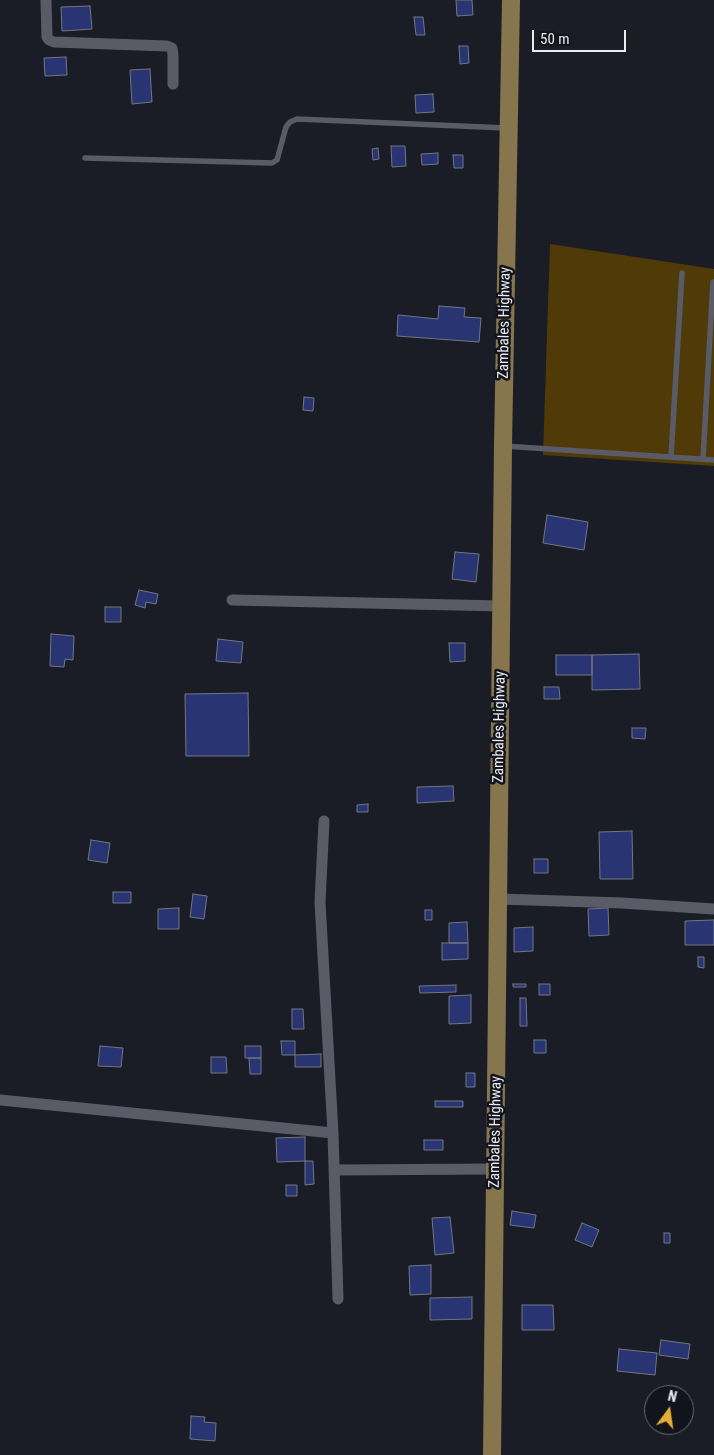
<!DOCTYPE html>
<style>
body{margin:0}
#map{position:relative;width:714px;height:1455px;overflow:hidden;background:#1a1d26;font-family:"Roboto Condensed",sans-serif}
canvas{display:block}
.north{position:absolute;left:644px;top:1385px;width:50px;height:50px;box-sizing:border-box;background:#11141c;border:1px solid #676a71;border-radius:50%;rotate:14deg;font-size:14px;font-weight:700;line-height:20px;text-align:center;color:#e9ebf1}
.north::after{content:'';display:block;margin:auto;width:18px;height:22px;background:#e3ae34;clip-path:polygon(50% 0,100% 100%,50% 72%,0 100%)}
.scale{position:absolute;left:532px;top:30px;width:94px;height:22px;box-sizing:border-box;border:2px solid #e9ebf1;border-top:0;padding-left:6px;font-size:15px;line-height:18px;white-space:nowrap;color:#e9ebf1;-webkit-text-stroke:4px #11141c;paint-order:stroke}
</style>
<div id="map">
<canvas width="714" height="1455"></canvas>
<div class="north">N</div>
<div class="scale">50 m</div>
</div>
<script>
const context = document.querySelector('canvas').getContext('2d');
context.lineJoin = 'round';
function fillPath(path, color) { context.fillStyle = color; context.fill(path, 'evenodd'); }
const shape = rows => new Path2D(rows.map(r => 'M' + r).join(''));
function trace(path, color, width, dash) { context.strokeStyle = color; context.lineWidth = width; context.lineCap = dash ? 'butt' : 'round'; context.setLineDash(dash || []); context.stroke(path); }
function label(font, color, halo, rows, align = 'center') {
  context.font = font + ' "Roboto Condensed",sans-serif'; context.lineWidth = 5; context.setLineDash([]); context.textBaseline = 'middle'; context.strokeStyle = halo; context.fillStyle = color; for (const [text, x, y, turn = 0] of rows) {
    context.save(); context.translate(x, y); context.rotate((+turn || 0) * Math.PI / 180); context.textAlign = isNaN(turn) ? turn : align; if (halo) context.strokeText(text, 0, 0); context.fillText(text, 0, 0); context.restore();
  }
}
fillPath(shape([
 [550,244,714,269,714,466,543,455]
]), '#503b08');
const building = shape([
 [456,0,472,0,473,15,457,16,456,0],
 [90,6,92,29,62,31,61,7,90,6],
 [414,17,423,17,425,35,416,35,414,17],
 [459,46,468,46,469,63,460,64,459,46],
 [66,57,67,75,45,76,44,58,66,57],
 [150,69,152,102,132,104,130,70,150,69],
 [433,94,434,112,416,113,415,95,433,94],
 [391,146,405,146,406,166,392,167,391,146],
 [378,148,379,159,373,160,372,149,378,148],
 [438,153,438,164,422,165,421,154,438,153],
 [453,155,463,155,463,168,454,168,453,155],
 [439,306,465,308,464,317,481,318,479,342,397,336,398,315,438,319,439,306],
 [304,397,314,398,313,411,303,410,304,397],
 [547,515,588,522,584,550,543,543,547,515],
 [455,552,479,554,476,582,452,579,455,552],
 [139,590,158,594,156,604,146,602,145,608,135,605,139,590],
 [105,607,121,607,121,622,105,622,105,607],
 [51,634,74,636,73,660,65,659,64,667,50,666,51,634],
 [218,639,243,642,241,663,216,661,218,639],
 [449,643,465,643,465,661,450,662,449,643],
 [639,654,640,689,592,690,592,655,639,654],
 [556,655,592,655,592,675,556,675,556,655],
 [544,687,559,687,560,699,544,699,544,687],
 [248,693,249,756,186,756,185,694,248,693],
 [632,728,646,728,645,739,632,738,632,728],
 [453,786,454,801,417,803,417,787,453,786],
 [368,804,368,812,357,812,357,805,368,804],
 [632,831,633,879,600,879,599,832,632,831],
 [91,840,110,843,107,863,88,860,91,840],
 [534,859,548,859,548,873,534,873,534,859],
 [113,892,131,892,131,903,113,903,113,892],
 [193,894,207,896,204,919,190,917,193,894],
 [179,908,179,929,158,929,158,909,179,908],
 [608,908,609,935,589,936,588,909,608,908],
 [425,910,432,910,432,920,425,920,425,910],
 [714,920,714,945,685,945,685,921,714,920],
 [467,922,468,943,449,943,449,923,467,922],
 [533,927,533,951,514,952,514,928,533,927],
 [442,943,468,943,468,959,442,960,442,943],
 [698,957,704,957,704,968,698,967,698,957],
 [513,984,526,984,526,987,513,987,513,984],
 [539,984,550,984,550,995,539,995,539,984],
 [456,985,456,992,420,993,419,986,456,985],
 [471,995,471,1023,449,1024,449,996,471,995],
 [520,998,526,998,527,1026,520,1026,520,998],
 [292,1009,303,1009,304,1029,292,1029,292,1009],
 [534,1040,546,1040,546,1053,534,1053,534,1040],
 [281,1041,295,1041,295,1055,282,1055,281,1041],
 [100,1046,123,1048,121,1067,98,1066,100,1046],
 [245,1046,261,1046,261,1058,245,1058,245,1046],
 [321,1054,321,1067,295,1067,295,1055,321,1054],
 [211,1057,226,1057,227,1073,211,1073,211,1057],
 [249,1058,261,1058,261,1074,250,1074,249,1058],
 [466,1073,475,1073,475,1087,466,1087,466,1073],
 [435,1101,463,1101,463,1107,435,1107,435,1101],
 [305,1137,305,1161,277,1162,276,1138,305,1137],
 [424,1140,443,1140,443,1150,424,1150,424,1140],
 [305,1161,313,1161,314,1184,305,1185,305,1161],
 [286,1185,297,1185,297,1196,286,1196,286,1185],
 [512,1211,536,1215,534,1228,510,1225,512,1211],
 [450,1217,454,1253,435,1255,432,1218,450,1217],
 [582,1223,599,1230,592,1247,575,1240,582,1223],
 [664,1233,670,1233,670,1243,664,1243,664,1233],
 [431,1265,431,1294,410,1295,409,1266,431,1265],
 [472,1297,472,1319,430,1320,430,1298,472,1297],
 [522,1305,553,1305,554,1330,522,1330,522,1305],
 [661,1340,690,1344,688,1359,659,1355,661,1340],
 [619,1349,657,1353,655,1375,617,1371,619,1349],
 [191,1416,205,1417,204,1422,216,1423,215,1441,190,1439,191,1416]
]);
fillPath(building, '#283572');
trace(building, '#727681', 1);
trace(shape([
 [85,158,272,163,277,160,286,127,290,122,297,119,506,128],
 [504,446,714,460],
 [671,457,682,273],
 [703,459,713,282]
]), '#595c67', 5.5);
trace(shape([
 [46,0,47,37,49,40,54,42,167,46,172,48,173,55,173,84],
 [232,600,501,606],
 [324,821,320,902,333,1133,338,1299],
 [499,899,622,903,714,909],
 [0,1100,333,1133],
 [334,1170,495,1169]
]), '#595c67', 11);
trace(shape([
 [492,1455,503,446,511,0]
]), '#87754e', 18);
label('15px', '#e9ebf1', '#11141c', [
 ["Zambales Highway",505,323,-89],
 ["Zambales Highway",500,727,-89],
 ["Zambales Highway",496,1132,-89]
]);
</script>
